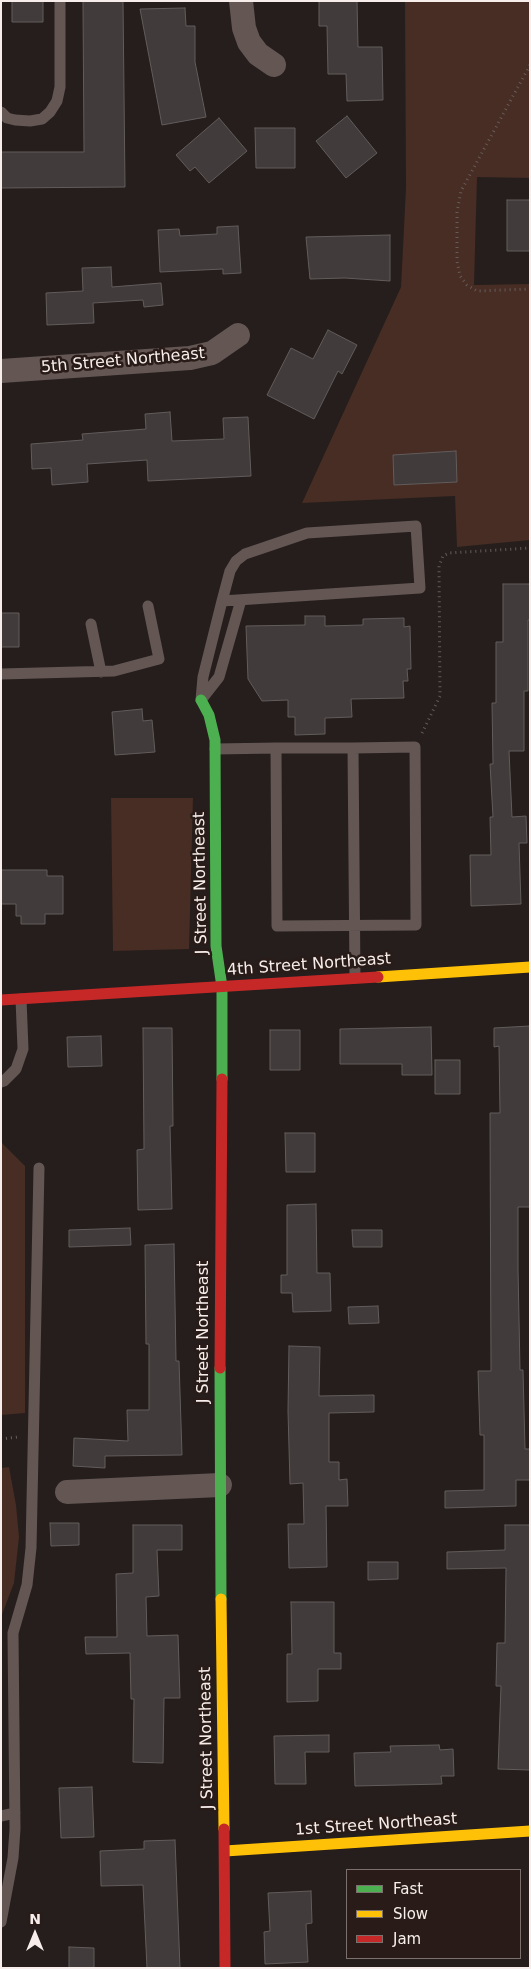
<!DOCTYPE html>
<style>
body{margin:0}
#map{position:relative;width:531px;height:1969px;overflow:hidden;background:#251e1c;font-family:"DejaVu Sans",sans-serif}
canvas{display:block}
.frame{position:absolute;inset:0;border:2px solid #f7eeeb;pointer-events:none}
.legend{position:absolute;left:346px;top:1869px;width:175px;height:90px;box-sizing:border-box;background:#291c18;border:1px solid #7b706c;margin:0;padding:6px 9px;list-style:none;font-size:15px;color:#f7eeeb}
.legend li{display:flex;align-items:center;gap:10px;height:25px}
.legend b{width:25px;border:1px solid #7b706c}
.north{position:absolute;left:10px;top:1909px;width:50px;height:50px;-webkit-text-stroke:4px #291c18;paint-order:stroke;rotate:0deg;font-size:14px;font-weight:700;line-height:20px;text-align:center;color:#f7eeeb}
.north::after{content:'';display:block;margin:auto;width:18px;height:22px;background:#f7eeeb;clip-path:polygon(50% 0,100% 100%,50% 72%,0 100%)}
</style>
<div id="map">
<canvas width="531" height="1969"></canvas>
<div class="frame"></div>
<ul class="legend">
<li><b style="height:6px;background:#4caf50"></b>Fast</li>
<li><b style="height:6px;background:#ffc107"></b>Slow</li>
<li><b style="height:6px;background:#c62828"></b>Jam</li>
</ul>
<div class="north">N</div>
</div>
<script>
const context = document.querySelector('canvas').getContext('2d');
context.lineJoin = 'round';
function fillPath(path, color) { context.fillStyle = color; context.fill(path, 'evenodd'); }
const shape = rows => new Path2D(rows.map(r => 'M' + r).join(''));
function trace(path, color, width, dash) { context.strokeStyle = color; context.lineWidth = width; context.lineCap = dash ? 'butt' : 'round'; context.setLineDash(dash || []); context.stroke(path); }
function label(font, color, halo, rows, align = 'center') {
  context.font = font + ' "DejaVu Sans",sans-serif'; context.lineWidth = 5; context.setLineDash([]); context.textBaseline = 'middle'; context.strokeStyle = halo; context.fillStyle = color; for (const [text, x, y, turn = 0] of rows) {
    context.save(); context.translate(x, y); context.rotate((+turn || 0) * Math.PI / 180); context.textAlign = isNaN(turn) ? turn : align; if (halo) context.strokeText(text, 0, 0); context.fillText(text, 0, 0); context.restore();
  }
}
fillPath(shape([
 [405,1,530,1,530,178,477,177,474,285,530,284,530,540,457,547,455,496,302,503,401,287,406,188],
 [111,798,193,798,189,949,113,951],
 [1,1142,25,1166,25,1413,1,1415],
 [9,1467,16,1505,19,1537,14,1583,1,1617,1,1468]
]), '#472d23');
const building = shape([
 [12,1,43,1,43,22,12,22,12,1],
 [83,1,123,1,125,187,1,188,1,152,84,152,83,1],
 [319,1,357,1,358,47,382,47,383,100,347,101,346,74,328,74,327,26,319,26,319,1],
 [185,8,186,26,195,26,195,62,206,117,162,125,140,9,185,8],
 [347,116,377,153,346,178,316,141,347,116],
 [219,118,247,151,209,183,195,167,190,171,176,155,219,118],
 [255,128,295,128,295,168,256,168,255,128],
 [507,200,530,200,530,251,507,251,507,200],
 [238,226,241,273,223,274,223,269,160,272,158,230,179,229,180,236,217,234,217,227,238,226],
 [390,235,390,281,345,278,310,279,306,237,390,235],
 [111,267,112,287,161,283,163,305,144,307,143,300,93,303,94,323,47,325,46,293,83,291,82,268,111,267],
 [328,330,357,345,342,374,338,371,314,419,267,395,291,348,313,359,328,330],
 [170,412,172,441,224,439,223,418,248,417,251,476,148,481,147,460,87,464,88,482,52,485,51,468,32,469,31,444,83,440,82,434,146,429,145,414,170,412],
 [456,451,457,482,394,485,393,455,456,451],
 [503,584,530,584,530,620,528,620,528,691,524,691,524,751,509,751,512,817,526,816,527,843,519,843,521,904,471,906,470,855,491,855,490,817,493,817,490,764,493,764,492,703,496,703,496,642,503,642,503,584],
 [1,613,19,613,19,647,1,647,1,613],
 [305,616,325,616,325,626,363,625,363,619,404,618,404,627,410,626,411,669,407,669,408,681,403,681,404,698,351,699,352,717,325,718,325,734,295,735,295,717,288,717,288,700,262,701,248,679,246,626,305,625,305,616],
 [142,709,143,721,152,720,155,752,115,755,112,712,142,709],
 [1,870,47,870,47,876,63,876,63,914,45,914,45,924,21,924,21,916,16,916,16,904,1,904,1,870],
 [530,1026,530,1207,518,1207,518,1269,520,1370,523,1370,525,1449,530,1449,530,1480,516,1480,516,1506,445,1508,445,1491,484,1490,484,1435,480,1435,478,1371,491,1371,490,1113,500,1113,499,1046,494,1047,494,1028,530,1026],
 [431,1027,432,1075,402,1075,402,1064,340,1064,340,1029,431,1027],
 [143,1028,172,1028,173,1126,170,1126,172,1209,138,1210,137,1150,144,1149,143,1028],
 [270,1030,300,1030,300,1070,270,1070,270,1030],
 [101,1036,102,1066,68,1067,67,1037,101,1036],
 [435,1060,460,1060,460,1094,435,1094,435,1060],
 [285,1133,315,1133,315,1172,286,1172,285,1133],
 [316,1204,317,1273,330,1273,331,1311,293,1312,292,1293,281,1293,281,1275,287,1275,287,1205,316,1204],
 [130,1228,131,1245,69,1247,69,1230,130,1228],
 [352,1230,382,1230,382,1247,353,1247,352,1230],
 [174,1244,176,1361,179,1361,182,1455,105,1456,105,1468,73,1466,74,1438,128,1441,127,1410,149,1410,149,1344,146,1344,145,1245,174,1244],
 [378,1306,379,1323,349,1324,348,1307,378,1306],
 [289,1346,320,1347,319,1396,374,1395,374,1412,329,1413,329,1462,339,1462,339,1480,347,1479,348,1506,326,1506,327,1567,289,1568,288,1524,304,1524,303,1483,290,1484,288,1411,289,1346],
 [50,1523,79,1523,79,1545,51,1546,50,1523],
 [133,1525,182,1525,182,1550,157,1550,159,1596,146,1597,147,1636,178,1635,180,1698,164,1698,163,1763,133,1762,134,1699,131,1699,130,1653,86,1654,85,1637,117,1637,116,1574,133,1573,133,1525],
 [505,1525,530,1525,530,1770,498,1769,501,1686,496,1686,497,1643,505,1643,506,1568,447,1569,447,1552,505,1550,505,1525],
 [368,1562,398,1562,398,1579,368,1580,368,1562],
 [291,1602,334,1602,334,1653,341,1653,341,1669,318,1669,318,1701,287,1702,287,1654,292,1654,291,1602],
 [329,1735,329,1752,305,1752,306,1784,275,1784,274,1736,329,1735],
 [439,1745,440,1750,453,1749,454,1776,441,1776,442,1784,355,1786,354,1753,391,1752,390,1746,439,1745],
 [92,1787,94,1837,61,1838,59,1788,92,1787],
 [175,1840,180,1968,147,1968,143,1885,101,1886,100,1851,144,1849,144,1841,175,1840],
 [311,1891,312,1923,306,1924,308,1962,265,1964,264,1932,270,1931,268,1893,311,1891],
 [69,1947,94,1948,94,1968,69,1968,69,1947]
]);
fillPath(building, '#413b3b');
trace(building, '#625c5c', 1);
trace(shape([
 [530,65,461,191,457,212,457,261,460,276,467,285,477,291,530,289],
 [422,733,440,696,439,566,443,556,449,553,530,548],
 [1,1439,18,1437]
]), '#665c5a', 3, [1, 4]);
trace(shape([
 [1,112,7,118,15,120,30,121,42,119,50,112,57,101,60,87,60,1],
 [222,601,420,588,416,526,307,533,245,554,236,561,230,571,222,601,203,677,201,700,219,677,241,600],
 [91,624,101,672],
 [1,674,114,671,159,659,148,606],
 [353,748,355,978],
 [215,749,276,748,353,748,415,747,416,925,277,926,276,748],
 [1,1082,4,1081,16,1069,23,1049,21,999],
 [1,1816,15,1813],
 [1,1922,13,1858,15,1829,13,1633,27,1585,31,1548,39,1168]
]), '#635653', 11);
trace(shape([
 [241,1,244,28,249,42,258,54,274,65],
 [1,371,190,358,212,353,238,335],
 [67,1492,220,1485]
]), '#635653', 24);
trace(shape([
 [201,700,209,715,215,740,216,946,222,987,222,1079],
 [220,1368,221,1599]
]), '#4caf50', 11);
trace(shape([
 [378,977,530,967],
 [221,1599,224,1829],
 [225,1851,530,1831]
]), '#ffc107', 11);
trace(shape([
 [1,1000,378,977],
 [220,1368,222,1079],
 [224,1829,225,1968]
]), '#c62828', 11);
label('16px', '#f7eeeb', '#291c18', [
 ["5th Street Northeast",123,361,-5],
 ["J Street Northeast",201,883,-91],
 ["4th Street Northeast",309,965,-4],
 ["J Street Northeast",204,1332,-90],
 ["J Street Northeast",207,1738,-91],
 ["1st Street Northeast",376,1825,-4]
]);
</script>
